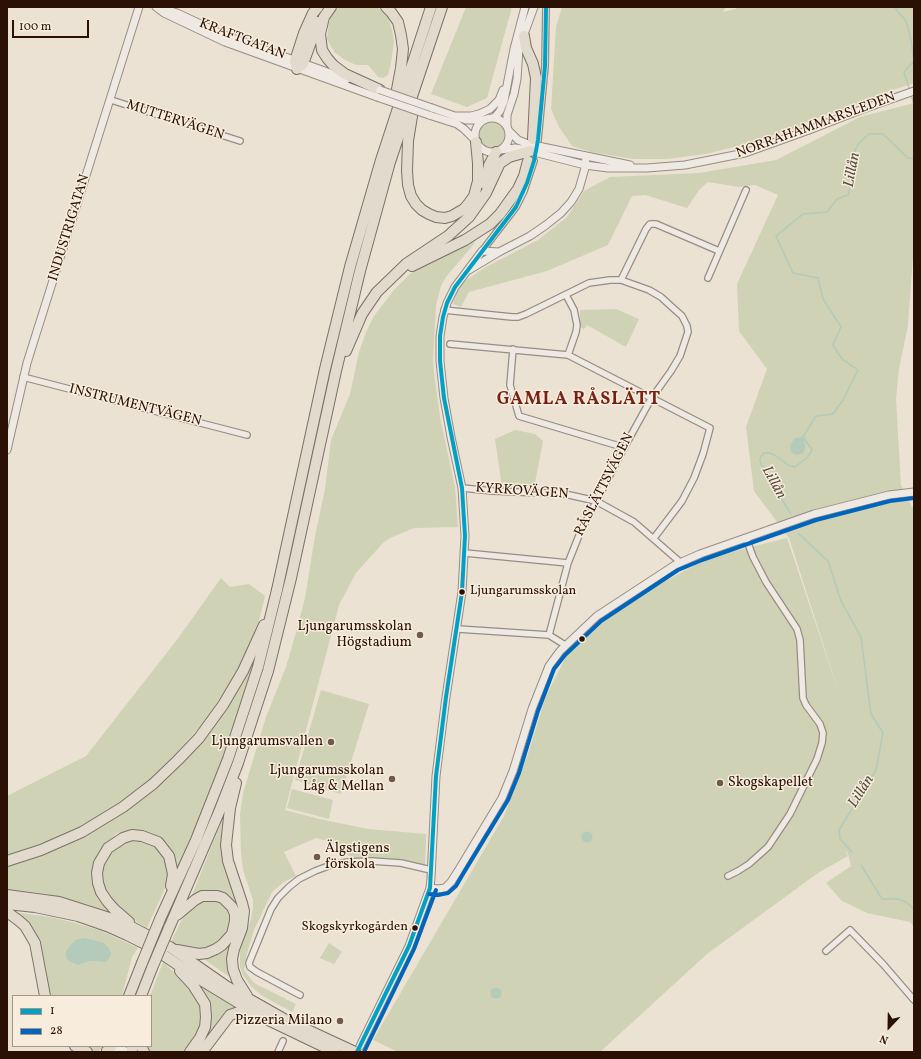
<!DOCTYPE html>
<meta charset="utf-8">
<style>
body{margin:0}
#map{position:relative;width:921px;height:1059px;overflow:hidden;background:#ebe2d4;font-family:Vollkorn,serif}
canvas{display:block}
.frame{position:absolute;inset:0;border:8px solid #2b1004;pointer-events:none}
.legend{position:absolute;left:12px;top:995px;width:140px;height:52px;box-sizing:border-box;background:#f8eddd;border:1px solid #a69586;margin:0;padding:5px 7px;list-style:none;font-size:12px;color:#2b1004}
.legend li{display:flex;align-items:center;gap:8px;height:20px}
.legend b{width:20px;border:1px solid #a69586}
.north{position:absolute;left:869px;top:1007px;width:40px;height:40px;-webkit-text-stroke:3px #f8eddd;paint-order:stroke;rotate:202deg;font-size:11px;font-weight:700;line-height:16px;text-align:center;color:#2b1004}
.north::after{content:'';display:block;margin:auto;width:14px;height:18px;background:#2b1004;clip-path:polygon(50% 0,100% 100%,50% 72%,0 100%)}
.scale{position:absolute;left:12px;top:20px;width:77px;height:18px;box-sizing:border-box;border:2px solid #2b1004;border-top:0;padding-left:5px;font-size:12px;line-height:14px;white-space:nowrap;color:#2b1004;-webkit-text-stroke:3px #f8eddd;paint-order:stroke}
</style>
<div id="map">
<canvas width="921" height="1059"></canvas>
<div class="frame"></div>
<ul class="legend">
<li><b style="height:5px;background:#02a1c4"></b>1</li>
<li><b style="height:5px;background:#0065bd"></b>28</li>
</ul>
<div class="north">N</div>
<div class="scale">100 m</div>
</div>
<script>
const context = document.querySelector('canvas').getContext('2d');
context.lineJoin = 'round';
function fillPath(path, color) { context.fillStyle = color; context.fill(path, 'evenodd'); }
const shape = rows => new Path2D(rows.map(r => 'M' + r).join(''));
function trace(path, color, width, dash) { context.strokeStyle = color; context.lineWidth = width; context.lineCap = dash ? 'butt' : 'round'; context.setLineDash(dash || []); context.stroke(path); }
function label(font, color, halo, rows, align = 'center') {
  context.font = font + ' Vollkorn,serif'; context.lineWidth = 3; context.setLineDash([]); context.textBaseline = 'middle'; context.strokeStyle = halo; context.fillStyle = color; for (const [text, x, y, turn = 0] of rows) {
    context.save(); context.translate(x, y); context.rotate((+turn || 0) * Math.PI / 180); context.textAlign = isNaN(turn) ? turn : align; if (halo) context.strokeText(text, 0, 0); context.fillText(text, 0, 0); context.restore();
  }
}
fillPath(shape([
 [340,7,376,7,380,9,388,18,392,30,394,42,391,63,388,75,383,78,378,77,368,65,356,65,345,60,334,52,327,39,329,23,334,11],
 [466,7,512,7,487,98,467,107,431,94],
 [562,7,726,7,723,12,736,9,738,7,914,7,914,83,890,91,838,112,831,113,806,122,802,126,742,145,706,154,667,159,633,159,591,152,572,146,559,127,551,109,556,27],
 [914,103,914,242,908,325,899,369,896,399,901,485,912,507,914,507,914,927,910,922,867,913,842,901,826,883,851,866,848,854,845,850,848,856,818,873,707,954,600,1052,398,1052,373,1040,504,816,528,754,546,696,571,647,627,602,708,558,787,538,841,699,789,538,754,491,746,427,767,369,739,331,737,284,778,195,755,185,739,187,708,182,699,190,687,208,645,195,632,196,608,245,547,271,469,292,461,307,453,304,457,289,468,279,486,267,538,240,567,217,584,191,610,177,699,173,776,160,860,117],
 '478 136a14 14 0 1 1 28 0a14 14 0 1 1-28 0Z',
 [475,240,474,244,446,277,441,286,436,305,433,361,435,380,440,417,455,487,458,527,414,528,390,538,383,543,356,573,339,605,285,810,319,819,368,829,426,834,425,866,353,861,338,844,316,838,284,852,296,876,284,882,272,892,254,930,247,953,244,970,254,983,296,1004,292,1012,261,995,251,986,243,975,240,967,240,950,251,919,253,907,253,900,243,870,241,853,240,815,243,793,266,717,286,667,297,629,305,598,315,536,325,489,331,440,350,394,359,352,366,332,374,316,394,290,411,273],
 [616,309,639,319,626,347,587,325,584,329,580,327,580,310],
 [515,430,535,434,543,441,534,488,502,487,495,439],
 [221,578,230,587,249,584,265,596,259,621,247,653,228,686,204,722,160,771,133,796,108,812,62,837,7,855,7,796,86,756,176,641],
 [256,653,238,713,226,750,198,821,177,870,164,843,153,835,144,831,132,830,117,833,108,842,98,855,93,870,108,909,106,911,89,905,48,894,7,889,7,865,53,850,176,768],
 [321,690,369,704,341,794,295,780],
 [292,789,333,800,329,819,287,808],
 [228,805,224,834,241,906,231,977,228,976,201,957,237,929,226,895,218,891,207,891,199,894,190,900],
 [138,839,155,845,166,858,169,876,166,886,147,928,129,917,110,899,105,889,102,875,102,866,107,856,114,848,122,843],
 [219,899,232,913,231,927,221,942,209,949,197,951,182,947,171,942,180,923,188,910,203,900],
 [14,912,50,917,72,922,102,931,138,948,132,957,122,996,48,996,42,957],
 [109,948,110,957,102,962,90,961,78,965,74,963],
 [329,943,342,952,334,964,320,958],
 [163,962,184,981,198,1000,202,1014,199,1032,189,1047,184,1052,150,1052,147,1046,151,1046,151,996,150,996],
 [193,981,239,1008,199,1052,195,1052,208,1029],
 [84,1046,104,1046,97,1052,94,1052]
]), '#cfd2b4');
fillPath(shape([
 [803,437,805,445,805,449,803,453,796,455,791,452,790,445,795,438],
 '581.5 837a5.5 5.5 0 1 1 11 0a5.5 5.5 0 1 1-11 0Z',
 [83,938,93,940,104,943,109,948,111,953,110,957,107,961,103,962,90,961,78,965,69,961,66,958,66,951,75,940],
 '490.5 993a5.5 5.5 0 1 1 11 0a5.5 5.5 0 1 1-11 0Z'
]), '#b4cabb');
trace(shape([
 [895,7,898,12,906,21,910,35,914,60],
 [910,91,904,72,914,61],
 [911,94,914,105],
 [791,514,775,488,770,475,761,465,760,459,762,455,764,453,770,453,776,456,788,465,795,467,807,458,812,450,803,437,816,416,833,414,843,400,858,370,842,359,833,345,841,327,823,299,818,278,793,273,776,236,803,214,827,212,837,199,848,195,855,171,855,150,859,143,869,134,883,134,908,158,914,159],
 [798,533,828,561,841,601,861,637,871,714,883,733,876,770,839,830,840,839,852,852],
 [861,865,882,899,898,899,906,902,914,909]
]), '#b4cabb', 1.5);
const minor = shape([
 [111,100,240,141],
 [538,140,545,66,546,7],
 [482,251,516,207,524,191,534,161],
 [708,278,746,190],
 [621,280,646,229,650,224,656,224,719,251],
 [566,295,574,310,577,325,576,332,568,355],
 [444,310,512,317,518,317,526,314,589,283,610,280,621,280,649,290,661,297,673,308,682,316,687,326,688,332,680,356,671,371,651,399,624,448,580,533,568,563,549,635,565,645],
 [450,344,568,355,710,428,703,454,694,478,682,501,654,538],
 [513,349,510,385,519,416,619,446,624,448],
 [23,377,247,435],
 [462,488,493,491,565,494,596,501,634,522,680,562],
 [465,553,568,563],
 [458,629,549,635],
 [728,876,738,871,749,864,768,847,790,814,817,759,822,743,823,733,820,724,806,705,803,698,800,640,797,629,766,582,753,557,746,538],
 [826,951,850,930,883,964,914,1000],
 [300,995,257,972,250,967,249,963,271,909,278,898,289,887,299,879,315,871,331,865,348,862,371,861,401,863,431,870],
 [278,1052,283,1041]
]);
const tertiary = shape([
 [156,7,164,13,225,42,377,97],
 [159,7,177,13,224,35,347,79],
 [432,108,466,120,483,120],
 [429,115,457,124,464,129,475,140],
 [455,116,471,116,479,114,490,109,499,100,503,90],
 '475 135a17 17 0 1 1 34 0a17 17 0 1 1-34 0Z',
 [494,118,500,111,504,101,514,49,525,7],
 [507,126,507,115,514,94,517,79,519,48,534,7],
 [509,131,518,140,528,144,630,165],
 [501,150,515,148,522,149,585,165,608,168,647,168,685,165,745,153,809,130,863,109,914,91],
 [469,270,499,252,530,236,546,225,561,213,571,202,579,189,585,168,586,157],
 [7,450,27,363,139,7],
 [430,888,438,889,445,888,451,882,458,871,502,798,513,771,532,709,549,666,560,651,597,616,675,565,700,554,814,514,889,495,914,492],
 [360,1046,409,946,430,888,431,878,436,776,446,697,462,592,465,536,462,488,451,437,444,398,440,361,440,336,443,317,447,303,455,287,482,251,499,252]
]);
const secondary = shape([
 [106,1051,118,1049,128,1052]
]);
const motorway = shape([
 [331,7,324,17,320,34,322,50,327,58,333,65,345,74,380,90],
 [386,7,391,12,398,22,401,35,403,49,401,68,395,100],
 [524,36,526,48,533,64,536,78,533,139],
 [297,69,303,64,318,22],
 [297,69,295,61,304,33,313,13,318,7],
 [413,110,408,141,407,171,408,185,411,196,416,204,422,210,429,214,436,217,445,218,452,216,464,209,469,203,474,196,478,181,478,163,476,142],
 [485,184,489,165,496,152],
 [412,266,465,240,490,224,500,214,518,189,524,176,528,161],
 [346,351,362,314,377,292,406,264,448,236,469,217,486,193,500,163,509,157,530,151],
 [236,783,230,808,226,845,228,861,242,903,244,911,242,928,234,949,232,959,233,969,237,980,247,996],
 [7,861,41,850,82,832,123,807,153,784,178,760,199,738,223,705,243,671,264,625],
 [7,895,59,902,122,922,170,947,226,986,286,1020,355,1052],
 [7,904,35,907,78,916,107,926,127,935,153,948,196,977,260,1016,335,1052],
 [7,912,18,920,25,926,35,943,45,996],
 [177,915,195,900,202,896,217,896,223,898,232,907,235,914,235,921,232,934,222,945,216,949,207,953,199,954,177,950],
 [160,919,196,840,228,759,258,667,277,590,325,369,350,267,381,160,431,7],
 [129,922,114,909,107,901,101,892,98,883,97,873,99,863,108,848,123,838,132,835,142,836,158,842,169,856,173,874,171,886],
 [169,928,219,812,238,763,268,671,291,578,336,371,360,271,390,162,442,7],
 [180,971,193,985,205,1004,206,1017,205,1027,200,1038,190,1052],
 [129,996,142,963],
 [141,996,152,968],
 [75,1046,87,1052],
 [132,1046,132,1052],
 [141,1046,144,1052],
 [107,1051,112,1046],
 [202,1052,230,1015,239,1012,253,1014]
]);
trace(minor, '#968d84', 8);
trace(tertiary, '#968d84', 9);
trace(secondary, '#7a7169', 10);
trace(motorway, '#7a7169', 12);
trace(minor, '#eeeae3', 5.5);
trace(tertiary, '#eeeae3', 7);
trace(secondary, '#eeeae3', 8);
trace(motorway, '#e2dacd', 10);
const tertiaryBridge = shape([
 [380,90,432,108],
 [377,97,429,115]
]);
const motorwayBridge = shape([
 [142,963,160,919],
 [152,968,169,928]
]);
trace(tertiaryBridge, '#968d84', 9, []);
trace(motorwayBridge, '#7a7169', 12, []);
trace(tertiaryBridge, '#eeeae3', 7);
trace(motorwayBridge, '#e2dacd', 10);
trace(shape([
 [357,1052,409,946,430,888,436,776,446,697,462,592,465,536,462,488,444,398,440,361,440,336,443,317,447,303,455,287,516,207,527,183,534,161,538,140,545,66,546,7]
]), '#02a1c4', 4);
trace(shape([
 [429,894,438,895,448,893,456,886,463,874,508,800,519,773,538,711,554,669,565,655,601,621,678,570,702,560,816,520,890,501,914,498],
 [364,1052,414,949,436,890]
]), '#0065bd', 4);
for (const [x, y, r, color] of [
 [462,592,3.5,"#2b1004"],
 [420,635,4,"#6e5a4d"],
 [582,639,3.5,"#2b1004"],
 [331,742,4,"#6e5a4d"],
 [392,779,4,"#6e5a4d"],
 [720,783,4,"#6e5a4d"],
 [317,857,4,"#6e5a4d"],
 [415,928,3.5,"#2b1004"],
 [340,1021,4,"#6e5a4d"]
]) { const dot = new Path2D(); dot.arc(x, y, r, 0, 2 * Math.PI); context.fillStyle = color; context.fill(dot); trace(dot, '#f8eddd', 1.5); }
label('13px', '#2b1004', '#f8eddd', [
 ["Ljungarumsskolan",470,592],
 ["Skogskyrkogården",408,928,"right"]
], 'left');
label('14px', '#2b1004', '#f8eddd', [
 ["KRAFTGATAN",242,40,21],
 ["MUTTERVÄGEN",175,121,18],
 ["NORRAHAMMARSLEDEN",816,126,-20],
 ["INDUSTRIGATAN",70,228,-73],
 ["INSTRUMENTVÄGEN",135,406,14],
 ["RÅSLÄTTSVÄGEN",605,485,-63],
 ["KYRKOVÄGEN",522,492,4]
]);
label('14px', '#2b1004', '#f8eddd', [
 ["Ljungarumsskolan",412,627],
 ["Högstadium",412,643],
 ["Ljungarumsvallen",323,742],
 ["Ljungarumsskolan",384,771],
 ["Låg & Mellan",384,787],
 ["Skogskapellet",728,783,"left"],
 ["Älgstigens",325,849,"left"],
 ["förskola",325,865,"left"],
 ["Pizzeria Milano",332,1021]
], 'right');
label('italic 15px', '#534d40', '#f8eddd', [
 ["Lillån",853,170,-79],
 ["Lillån",773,483,61],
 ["Lillån",862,792,-58]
]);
context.letterSpacing = '1px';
label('bold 18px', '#7a1f14', '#f8eddd', [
 ["GAMLA RÅSLÄTT",579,401]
]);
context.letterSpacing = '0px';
</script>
